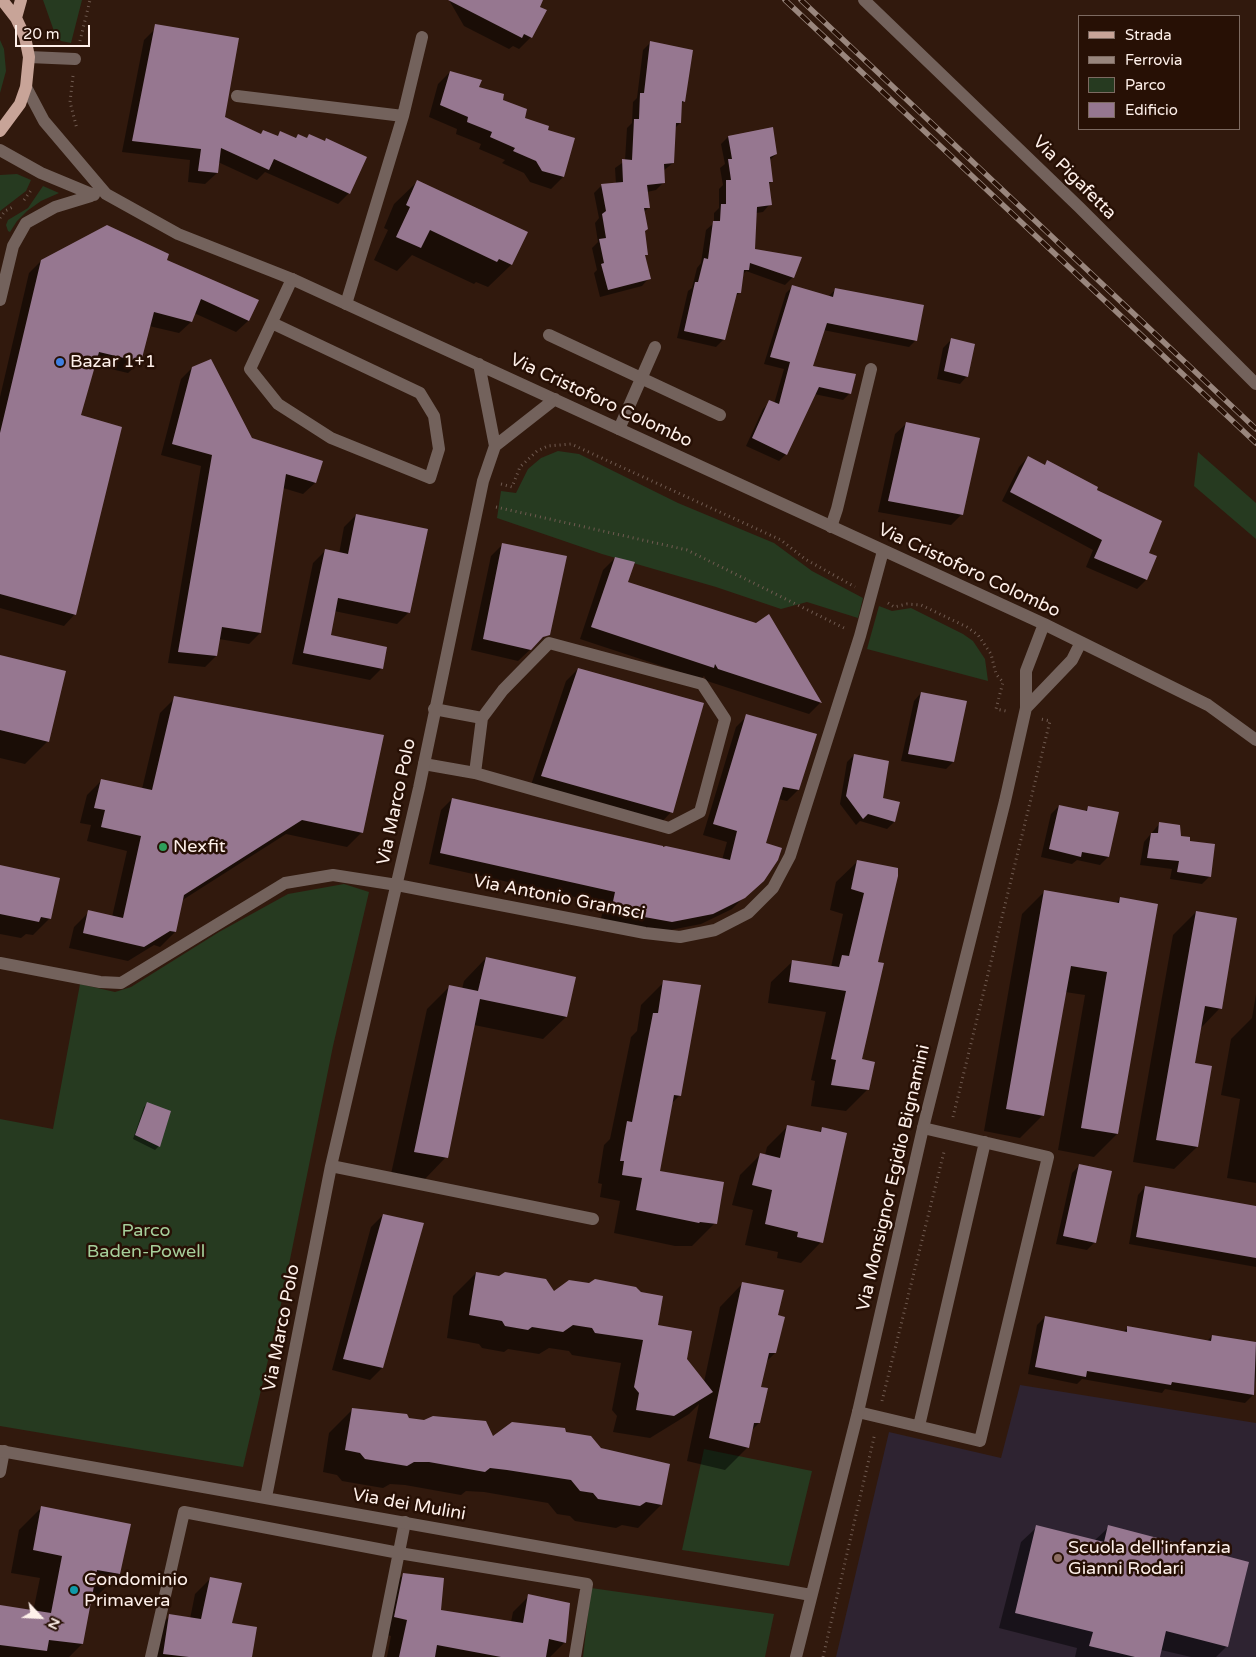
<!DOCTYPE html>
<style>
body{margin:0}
#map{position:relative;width:1256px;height:1657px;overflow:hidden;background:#31190d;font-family:"Varela Round",sans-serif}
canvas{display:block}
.legend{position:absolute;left:1078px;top:15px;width:162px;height:115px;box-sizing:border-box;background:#271005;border:1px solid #7d6a61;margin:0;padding:6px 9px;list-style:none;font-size:15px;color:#fef0ea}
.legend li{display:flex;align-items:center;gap:10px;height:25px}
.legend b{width:25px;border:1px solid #7d6a61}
.north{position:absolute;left:15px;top:1592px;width:50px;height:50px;-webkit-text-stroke:4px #271005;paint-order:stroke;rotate:115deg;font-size:14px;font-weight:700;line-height:20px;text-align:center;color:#fef0ea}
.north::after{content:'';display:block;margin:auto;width:18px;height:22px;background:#fef0ea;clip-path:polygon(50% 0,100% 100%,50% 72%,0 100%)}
.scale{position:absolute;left:15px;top:25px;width:75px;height:22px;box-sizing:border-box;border:2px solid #fef0ea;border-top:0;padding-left:6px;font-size:15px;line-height:18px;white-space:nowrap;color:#fef0ea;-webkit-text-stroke:4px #271005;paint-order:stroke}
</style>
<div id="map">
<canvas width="1256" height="1657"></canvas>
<ul class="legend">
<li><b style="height:6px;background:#c8a498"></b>Strada</li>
<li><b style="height:6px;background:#99867d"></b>Ferrovia</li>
<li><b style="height:14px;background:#263a20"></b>Parco</li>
<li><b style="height:14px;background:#967790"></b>Edificio</li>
</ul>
<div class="north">N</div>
<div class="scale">20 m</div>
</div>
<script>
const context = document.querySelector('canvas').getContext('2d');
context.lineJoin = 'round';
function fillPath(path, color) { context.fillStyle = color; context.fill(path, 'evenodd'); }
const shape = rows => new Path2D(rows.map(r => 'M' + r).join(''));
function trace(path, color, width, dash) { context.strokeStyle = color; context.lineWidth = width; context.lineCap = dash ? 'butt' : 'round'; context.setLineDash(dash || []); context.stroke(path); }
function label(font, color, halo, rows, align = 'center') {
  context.font = font + ' "Varela Round",sans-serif'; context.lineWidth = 5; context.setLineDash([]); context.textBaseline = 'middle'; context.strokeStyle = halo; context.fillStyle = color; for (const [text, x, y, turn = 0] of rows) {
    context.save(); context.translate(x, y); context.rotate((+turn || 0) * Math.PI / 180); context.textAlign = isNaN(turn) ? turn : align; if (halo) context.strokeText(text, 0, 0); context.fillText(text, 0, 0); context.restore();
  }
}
fillPath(shape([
 [1020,1385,1256,1423,1256,1657,836,1657,889,1432,1001,1458]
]), '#2e2331');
fillPath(shape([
 [43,0,82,0,71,43,61,41,55,34],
 [0,40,4,49,6,71,0,93],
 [17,174,31,180,26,191,0,211,0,175],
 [43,186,59,193,41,201,27,211,17,221,10,232,8,231,6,225,8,220,28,208],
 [558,451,579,454,678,503,774,543,812,571,863,598,858,618,807,602,781,609,716,587,602,554,497,518,501,491,516,493,528,469,541,458],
 [1198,452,1256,503,1256,539,1194,486],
 [879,606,892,611,911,608,963,634,973,641,985,659,988,681,867,649],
 [344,884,369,892,333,1046,280,1309,243,1467,0,1426,0,1119,53,1129,80,984,115,992,131,987,219,932,288,894],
 [704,1449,812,1471,789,1566,682,1550],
 [591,1588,774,1614,765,1657,583,1657]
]), '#263a20');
fillPath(shape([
 [449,0,537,0,531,37,519,49,513,46,509,49,464,26],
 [155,29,224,118,260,135,264,131,276,137,281,133,294,139,298,135,306,139,309,135,349,193,338,204,265,172,257,180,218,162,217,173,205,184,188,182,190,160,122,152,144,40],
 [651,42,684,101,681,104,680,123,675,128,673,163,663,171,664,182,656,190,647,192,649,207,644,212,644,232,647,254,644,257,649,278,642,286,600,297,594,273,597,270,592,248,598,242,595,223,599,218,594,193,602,185,616,184,615,168,625,161,627,128,632,123,633,102,637,98,643,50],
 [450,72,501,101,523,119,546,131,563,177,551,189,530,182,524,173,502,163,505,160,479,149,481,144,456,134,457,129,429,117,438,84],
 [728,137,776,154,769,161,772,181,768,185,770,204,763,212,756,213,753,250,793,277,785,285,746,271,742,276,740,292,735,297,724,339,716,347,677,338,688,291,692,288,697,268,701,263,706,230,714,223,714,213,719,208,719,189,723,185,720,168,725,164,721,144],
 [417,182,526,232,511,265,488,287,476,282,474,284,412,255,397,271,374,260,388,230,384,228,394,204],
 [41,261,166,261,257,301,248,321,236,332,194,313,191,322,179,333,149,326,140,362,128,373,94,365,80,416,75,614,64,626,0,608,0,397,29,273],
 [793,286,828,297,835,290,916,340,909,347,823,330,811,367,850,393,843,400,814,394,786,454,779,461,746,446,763,409,770,402,774,404,784,369,764,364,786,293],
 [951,340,967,376,960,384,937,379,943,348],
 [192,368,252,439,321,462,315,483,303,494,283,488,260,633,249,644,219,639,216,656,205,667,168,663,201,466,161,455,181,379],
 [906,424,962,514,951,525,878,512,895,434],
 [1028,457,1044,466,1047,462,1095,490,1147,553,1146,580,1137,589,1086,567,1093,550,1002,501,1019,467],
 [356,515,409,612,397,624,334,611,329,636,382,668,370,680,292,664,313,563,325,551,339,554,344,527],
 [503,544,549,632,518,661,471,650,491,556],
 [615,558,626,583,756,624,769,616,820,703,809,714,707,681,704,676,701,679,580,639,603,570],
 [0,656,48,741,25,764,0,758],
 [578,669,671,812,660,824,530,788,566,681],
 [921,693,953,762,946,769,901,761,914,701],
 [175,698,362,832,347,847,286,834,181,901,175,932,160,947,154,945,128,961,69,948,74,927,89,912,112,917,127,851,87,841,91,825,80,823,87,795,102,780,142,789,160,713],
 [747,716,798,790,787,801,778,799,764,844,771,870,732,909,701,924,660,932,600,922,605,904,429,864,441,810,452,799,661,850,722,860,727,842,703,835,736,727],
 [854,755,881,799,898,803,894,822,887,829,860,821,856,825,840,804,847,762],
 [1059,806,1084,812,1089,807,1108,857,1100,865,1077,860,1072,864,1041,857,1051,814],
 [1160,823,1189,842,1210,876,1202,884,1170,879,1172,869,1140,865,1144,842],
 [858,861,898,869,876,962,861,1060,873,1063,867,1090,846,1111,811,1106,815,1081,811,1080,826,1012,768,1003,771,982,793,961,831,967,843,914,830,910,836,882],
 [0,866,50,918,33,935,26,934,21,938,0,934],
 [1045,891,1115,904,1120,899,1117,1134,1094,1157,1058,1150,1085,995,1065,992,1043,1115,1020,1138,984,1131,1022,914],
 [1196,912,1220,1008,1199,1030,1193,1064,1197,1147,1174,1169,1133,1162,1173,935],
 [486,958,566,1017,543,1039,474,1025,446,1157,424,1180,391,1174,427,1009,450,986,462,989,464,981],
 [664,982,680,1095,671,1104,659,1172,715,1223,692,1246,675,1246,614,1233,620,1201,600,1197,602,1184,598,1183,604,1145,610,1139,631,1037,637,1031,641,1005],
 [1256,994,1256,1183,1227,1178,1240,1099,1221,1095,1231,1039,1252,1018],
 [147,1104,169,1111,158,1147,155,1150,133,1139,144,1107],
 [787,1127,818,1133,822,1129,821,1242,801,1263,777,1258,778,1252,745,1245,753,1210,732,1205,740,1175,761,1154,765,1155,767,1147],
 [1080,1165,1095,1242,1087,1250,1056,1244,1072,1173],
 [1145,1187,1256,1207,1256,1267,1129,1244,1138,1195],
 [383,1215,382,1368,370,1380,332,1370,371,1227],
 [476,1273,554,1293,656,1326,704,1382,720,1307,742,1284,776,1316,775,1353,766,1362,759,1388,759,1423,751,1431,748,1447,725,1470,687,1461,699,1404,689,1414,650,1438,613,1432,617,1416,612,1410,621,1363,572,1355,569,1351,549,1348,539,1354,508,1349,504,1352,482,1348,479,1344,447,1338,453,1296],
 [1045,1317,1123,1332,1128,1328,1207,1341,1212,1336,1256,1343,1256,1377,1253,1395,1245,1403,1165,1389,1162,1393,1082,1379,1077,1384,1028,1374,1037,1325],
 [352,1410,492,1437,565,1433,600,1449,661,1505,638,1528,622,1525,616,1528,575,1521,570,1516,557,1514,548,1503,484,1492,466,1491,461,1495,405,1485,390,1484,383,1488,342,1481,337,1475,323,1472,329,1433],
 [42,1507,119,1574,96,1597,91,1596,82,1644,69,1657,0,1657,0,1609,33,1612,40,1578,11,1573,19,1530],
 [1037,1527,1094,1541,1109,1527,1227,1646,1216,1657,1191,1657,1161,1650,1159,1657,1075,1657,1077,1648,999,1628,1021,1542],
 [403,1575,439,1611,511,1622,513,1612,529,1596,565,1642,550,1657,387,1657,391,1636,379,1633,388,1591],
 [211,1578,231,1624,251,1657,149,1657,154,1631,170,1616,190,1619,195,1594]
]), '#0007');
fillPath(shape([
 [448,0,543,0,540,7,547,10,532,38,524,34,522,38],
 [155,24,239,38,225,117,261,134,263,130,278,136,280,131,296,138,298,134,307,138,309,134,325,141,326,138,367,157,350,194,274,159,269,170,221,148,218,173,198,171,201,149,132,141],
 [650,41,693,50,685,102,682,101,681,123,676,123,674,163,664,164,665,183,647,185,650,208,644,208,648,229,645,231,648,255,645,255,651,279,608,290,601,264,604,263,599,239,606,238,602,214,606,211,601,184,623,182,622,159,632,160,634,119,639,119,640,93,644,93],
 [450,71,482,80,479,87,504,94,503,100,527,109,525,118,549,126,548,130,575,138,564,177,542,171,536,161,513,151,515,148,490,137,492,132,467,122,468,117,440,105],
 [773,127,777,154,770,157,773,182,769,182,772,205,757,207,755,249,802,257,794,278,750,263,749,270,744,270,741,293,737,293,725,340,684,331,695,282,698,282,704,258,708,259,713,221,720,221,721,204,726,204,726,180,731,180,728,159,732,159,728,136],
 [417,180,528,232,512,265,499,259,497,262,430,230,421,248,396,237,410,207,406,205],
 [107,225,169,254,167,260,259,300,249,321,201,299,192,322,154,312,141,362,99,352,81,415,122,427,76,615,0,594,0,433,41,260],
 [792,285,833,297,835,288,924,305,917,341,827,323,813,366,856,374,851,394,819,387,787,455,752,438,769,400,779,404,790,362,770,357],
 [951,338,975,344,968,377,944,371],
 [211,359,252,438,323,461,316,483,286,474,261,633,222,627,217,656,178,652,212,455,172,444,192,367],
 [906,422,980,438,963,515,888,501],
 [1028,456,1045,465,1047,460,1098,487,1097,490,1162,521,1149,553,1157,556,1147,580,1094,558,1102,540,1010,492],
 [356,514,428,529,410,613,338,598,331,635,387,647,383,669,303,653,325,549,348,554],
 [502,543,567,556,550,635,543,637,531,650,483,639],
 [615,557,635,562,628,582,756,623,769,614,822,703,718,669,715,664,714,668,591,627],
 [0,655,66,671,49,742,0,730],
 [578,668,704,703,673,813,541,776],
 [921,692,967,701,954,762,908,754],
 [174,696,384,735,363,833,302,820,184,895,176,932,170,931,144,947,83,933,88,910,123,918,141,836,101,827,105,810,94,808,101,779,152,790],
 [746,714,817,734,799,790,783,787,766,843,782,848,778,860,764,881,745,898,713,914,672,922,611,911,615,892,440,853,452,798,663,846,663,847,666,846,730,860,737,831,713,824],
 [854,754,889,761,883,798,900,802,895,822,868,814,863,819,846,796],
 [1059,805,1087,811,1088,806,1119,812,1109,857,1082,852,1081,857,1049,849],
 [1159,822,1180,825,1181,836,1190,837,1190,841,1215,844,1211,877,1177,872,1179,861,1147,858,1151,833,1158,833],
 [857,860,898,868,898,876,878,962,884,963,862,1059,875,1062,869,1090,831,1085,836,1060,831,1059,846,991,789,982,792,960,839,967,842,955,849,956,864,893,851,889],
 [0,865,60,878,51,919,41,917,39,922,0,914],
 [1044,890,1119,903,1120,897,1158,904,1118,1134,1081,1128,1107,972,1071,966,1044,1116,1006,1109],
 [1196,911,1237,918,1222,1009,1205,1006,1195,1063,1212,1066,1198,1147,1156,1140],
 [486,957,576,977,567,1017,480,999,448,1158,414,1152,449,985,478,991],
 [663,980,701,985,681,1096,674,1095,660,1171,724,1182,717,1224,700,1222,699,1223,636,1210,642,1178,622,1175,624,1161,620,1161,627,1121,632,1122,653,1013,658,1013],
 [147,1102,171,1111,160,1147,135,1135],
 [787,1125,821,1132,822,1127,847,1133,823,1243,797,1237,798,1232,765,1224,772,1190,752,1185,760,1153,780,1158],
 [1079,1164,1112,1171,1096,1243,1063,1236],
 [1145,1186,1256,1206,1256,1258,1136,1237],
 [383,1214,424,1223,383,1368,343,1359],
 [476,1272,499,1276,505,1272,546,1279,554,1291,569,1280,589,1283,595,1279,636,1287,641,1292,663,1296,658,1325,692,1331,687,1359,713,1392,674,1416,636,1410,639,1393,634,1387,643,1340,595,1333,592,1328,573,1325,563,1332,532,1327,528,1330,505,1326,502,1321,469,1315],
 [742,1282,784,1290,778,1315,785,1317,776,1353,769,1353,761,1387,768,1388,760,1423,754,1423,749,1448,709,1438],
 [1045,1316,1127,1332,1127,1326,1211,1341,1212,1335,1256,1342,1254,1395,1172,1382,1171,1385,1087,1371,1086,1377,1035,1367],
 [352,1408,407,1414,409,1418,424,1420,433,1416,486,1421,493,1436,512,1422,565,1428,566,1432,591,1436,601,1448,670,1464,662,1505,646,1502,640,1506,598,1499,593,1493,580,1491,571,1480,507,1470,490,1468,485,1472,429,1462,414,1462,407,1466,365,1459,360,1453,345,1450],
 [41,1506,131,1524,120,1574,97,1570,83,1644,49,1640,47,1651,0,1645,0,1605,51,1613,62,1556,33,1550],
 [1036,1525,1104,1542,1108,1525,1249,1562,1228,1647,1166,1631,1160,1657,1135,1657,1089,1646,1093,1632,1015,1613],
 [403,1573,444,1578,441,1610,523,1623,528,1594,570,1603,566,1643,549,1639,546,1657,501,1657,437,1645,435,1657,399,1657,407,1620,394,1617],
 [210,1577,242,1583,232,1623,257,1627,252,1657,189,1657,163,1654,169,1614,201,1619]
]), '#967790');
trace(shape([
 [80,41,90,0],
 [73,76,70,102,77,129],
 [24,200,32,189],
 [0,218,5,211,15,206],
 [501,484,512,487,520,467,537,451,548,446,571,444,781,540,805,559,855,587],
 [496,507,687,550,844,628],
 [888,603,894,607,907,604,921,605,967,627,978,635,991,654,996,674,1003,682,996,709,1006,711],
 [953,1117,1050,721,1041,719],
 [882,1401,944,1152],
 [823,1657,875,1433]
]), '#705b51', 3, [1, 4]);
trace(shape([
 [29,57,75,59],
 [237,96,403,116],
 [346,304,403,116,422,37],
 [272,323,420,393,434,416,439,449,430,478,331,438,278,404,250,369,292,279],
 [549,335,720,415],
 [619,429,655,347],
 [831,527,837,509,871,369],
 [424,764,475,773,669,828,700,812,725,719,702,684,549,643,503,690,482,718,434,709],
 [475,773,482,718],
 [858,1412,980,1441,1048,1157,923,1128],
 [919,1426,985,1142],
 [0,1472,4,1451],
 [151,1657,184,1512,399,1553,587,1584,575,1657],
 [378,1657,405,1522]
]), '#73625c', 12);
trace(shape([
 [864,0,1079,207,1256,384],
 [26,87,44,121,106,194,178,234,292,279,1044,624,1208,705,1256,740],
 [0,150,41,173,94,195],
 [0,300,13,246,26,223,55,207,91,196],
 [495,446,555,399],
 [1026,708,1072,660,1081,642],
 [0,963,100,982,121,983,285,883,333,875,397,885,645,933,680,937,715,930,748,913,773,888,790,856,860,636,883,551],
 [331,1166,593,1219],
 [0,1451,811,1595],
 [266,1497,331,1166,419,788,483,481,495,446,479,364],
 [796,1657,858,1412,923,1128,1005,801,1026,708,1026,671,1044,624]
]), '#73625c', 12);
trace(shape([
 [16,18,21,0],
 [0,131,20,104,26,87,29,57,25,37,16,18,2,0]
]), '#c8a498', 12);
const rail = shape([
 [785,0,1256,443],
 [801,0,1256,429]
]);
trace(rail, '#99867d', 5.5);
trace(rail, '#271005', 4, [11]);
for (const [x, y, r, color] of [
 [60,362,5,"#3f7fe0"],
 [163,847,5,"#2e9e5b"],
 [1058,1558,5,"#8d6e63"],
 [74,1590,5,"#0f9aa8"]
]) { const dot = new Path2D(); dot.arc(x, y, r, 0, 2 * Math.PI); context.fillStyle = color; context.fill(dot); trace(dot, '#271005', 2); }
label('18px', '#fef0ea', '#271005', [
 ["Via Pigafetta",1074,178,45],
 ["Via Cristoforo Colombo",601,401,25],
 ["Via Cristoforo Colombo",969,571,25],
 ["Via Marco Polo",397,802,-78],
 ["Via Antonio Gramsci",559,898,11],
 ["Via Monsignor Egidio Bignamini",894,1178,-77],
 ["Via Marco Polo",282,1328,-79],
 ["Via dei Mulini",409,1505,10]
]);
label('18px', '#fef0ea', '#271005', [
 ["Bazar 1+1",70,362],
 ["Nexfit",173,847],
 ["Scuola dell'infanzia",1068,1548],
 ["Gianni Rodari",1068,1569],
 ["Condominio",84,1580],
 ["Primavera",84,1601]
], 'left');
label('18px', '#a6cf9b', '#271005', [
 ["Parco",146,1231],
 ["Baden-Powell",146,1252]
]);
</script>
